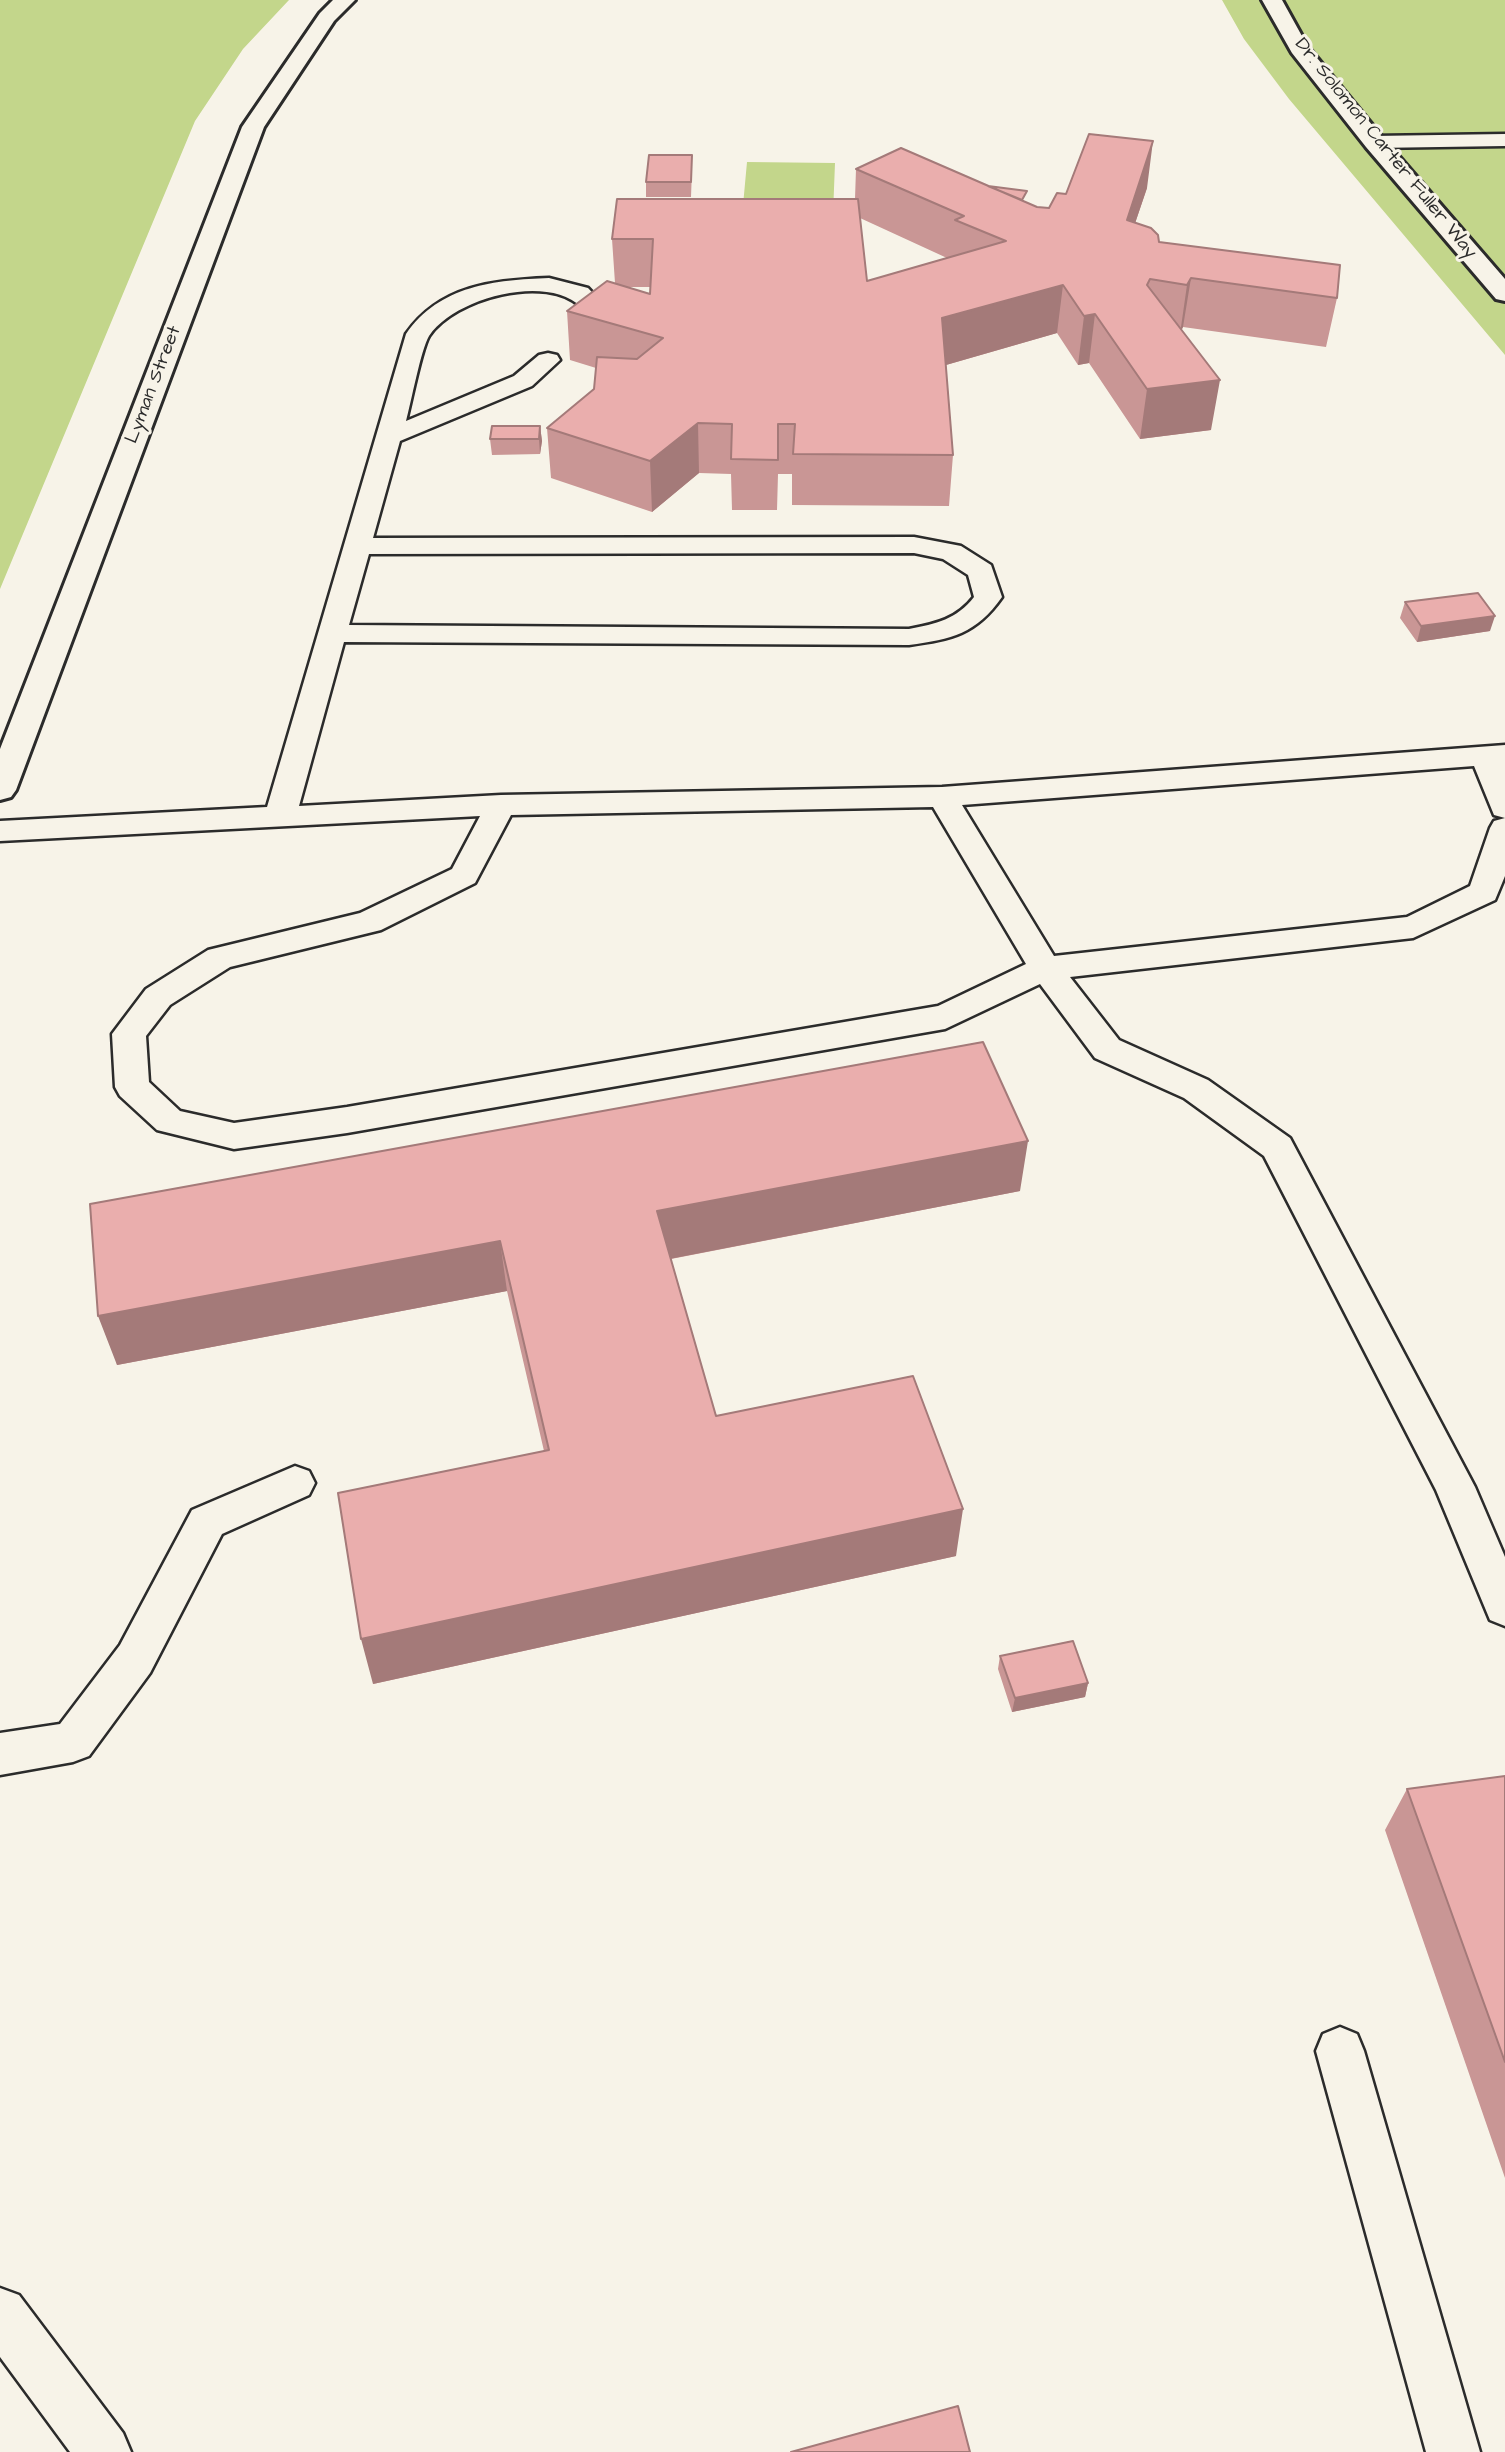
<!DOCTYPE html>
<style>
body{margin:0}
canvas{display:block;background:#f7f3e8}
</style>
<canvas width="1505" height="2452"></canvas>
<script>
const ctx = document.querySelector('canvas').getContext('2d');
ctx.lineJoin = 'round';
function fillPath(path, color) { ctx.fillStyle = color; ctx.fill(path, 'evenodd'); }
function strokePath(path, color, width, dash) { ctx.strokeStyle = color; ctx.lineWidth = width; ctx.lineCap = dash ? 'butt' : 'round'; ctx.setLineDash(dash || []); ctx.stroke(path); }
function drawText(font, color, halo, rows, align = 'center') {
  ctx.font = font + ' "Architects Daughter",sans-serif'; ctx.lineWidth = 6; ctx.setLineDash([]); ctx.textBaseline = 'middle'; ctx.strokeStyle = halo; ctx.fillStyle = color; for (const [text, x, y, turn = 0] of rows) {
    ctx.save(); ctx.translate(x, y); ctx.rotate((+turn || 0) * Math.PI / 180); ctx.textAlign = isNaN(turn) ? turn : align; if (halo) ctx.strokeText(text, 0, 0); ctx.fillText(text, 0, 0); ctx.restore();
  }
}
const green = new Path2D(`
 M0,0H289L243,49L195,121L0,589Z
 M1222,0H1505V355L1289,99L1244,39Z
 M747,162L835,163L832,240L740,238Z`);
const service = new Path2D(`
 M1505,134V146L1374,148L1367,146L1363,142L1367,138L1374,136Z
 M549,278L588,288L605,306L597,327H581L577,322L581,307C547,273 454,298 429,336C421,349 411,403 406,421L514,376L539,355L548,353L557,355L560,360L532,386L400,441L373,538L914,537L961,546L991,565L1002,597C976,634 952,639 909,645L344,642L299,806L501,795L942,787L1505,745V818L1494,815L1474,766L962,805L1054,956L1407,917L1470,886L1490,828L1494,821L1505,818V876L1495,900L1413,938L1070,977L1119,1040L1208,1080L1290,1138L1475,1487L1505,1557V1626L1490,1620L1436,1490L1264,1156L1184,1098L1095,1058L1040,984L945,1029L347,1133L234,1149L157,1130L120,1096L115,1087L112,1034L146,989L208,950L360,913L452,869L480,816L0,841V821L267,807L406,334C440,285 495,280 549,278ZM914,553L943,559L968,575L974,597C957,619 936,624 909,629L349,625L369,554ZM933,807L1026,964L938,1006L347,1107L234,1123L180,1111L149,1082L146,1036L170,1005L230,967L381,930L475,883L511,815Z
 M295,1466L309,1471L315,1483L309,1495L222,1534L150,1673L89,1756L73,1762L0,1775V1733L60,1724L120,1645L192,1510Z
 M1340,2027L1357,2034L1364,2051L1480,2452H1426L1316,2051L1323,2034Z
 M0,2288L19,2295L123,2433L131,2452H70L0,2357Z`);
const minor = new Path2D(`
 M1262,0H1282L1308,47L1382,137L1505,279V301L1496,299L1366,147L1292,53Z`);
const tertiary = new Path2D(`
 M333,0H355L334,21L264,127L16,790L11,797L0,800V749L242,127L320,13Z`);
const wall = new Path2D(`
 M856,169L1026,202L1037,207L1049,208L1066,194L1147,188L1135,223L1159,242L1337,298L1326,347L1183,327L1181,330L1211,430L1140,439L1089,363L1078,365L1057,333L946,365L953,455L949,506L792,505V474H778L777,510H732L731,474L699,473L652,512L551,478L547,428L594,389L596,368L570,360L567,311L615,283L612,239L855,199ZM860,218L947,258L867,281ZM627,287H651L650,294Z
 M692,170L691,197H646V182Z
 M540,426L542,441L540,454L492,455L490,439Z
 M1405,602L1490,631L1417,642L1400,618Z
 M1020,1191L671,1259L716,1416L956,1556L373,1684L544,1451L507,1291L117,1365L90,1204Z
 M1000,1656L1088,1683L1085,1697L1012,1712L998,1669Z
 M1505,1776V2178L1385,1830L1407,1789Z`);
const shadedWall = new Path2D(`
 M1153,141L1147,188L1120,268L1127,220Z
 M1191,278L1183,327L1180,334L1187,285Z
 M1063,285L1057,333L939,367L942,318Z
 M1095,314L1089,363L1078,365L1084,316Z
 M1220,380L1211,430L1140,439L1147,389Z
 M698,423L699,473L652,512L650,461Z
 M540,426L542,441L540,454L539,439Z
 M1495,616L1490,631L1417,642L1421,626Z
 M1028,1141L1020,1191L659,1261L657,1211Z
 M500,1241L507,1291L117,1365L98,1316Z
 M963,1509L956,1556L373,1684L361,1639Z
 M1088,1683L1085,1697L1012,1712L1015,1698Z`);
const building = new Path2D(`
 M1089,134L1153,141L1127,220L1151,228L1158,235L1159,242L1340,265L1337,298L1191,278L1187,285L1150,279L1147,285L1220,380L1147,389L1095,314L1084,316L1063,285L942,318L953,455L793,454L795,424H778V460L731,459L732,424L698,423L650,461L547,428L594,389L597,357L637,359L663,338L567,311L607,281L650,294L653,239H612L617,199H858L867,281L1006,241L955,220L964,216L856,169L901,148L1037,207L1049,208L1057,193L1066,194Z
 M649,155H692L691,182H646Z
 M988,186L1027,191L1022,200Z
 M492,426H540L539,439H490Z
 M1478,593L1495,616L1421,626L1405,602Z
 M983,1042L1028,1141L657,1211L716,1416L913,1376L963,1509L361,1639L338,1493L549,1450L500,1241L98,1316L90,1204Z
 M1073,1641L1088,1683L1015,1698L1000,1656Z
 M1505,1776V2062L1407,1789Z
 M958,2406L970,2452H791Z`);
const farStreetnames = [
 ["Dr. Solomon Carter Fuller Way",1385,149,51],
 ["Lyman Street",154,385,-69]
];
fillPath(green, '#c3d68b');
strokePath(service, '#2b2b2b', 5);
strokePath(minor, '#2b2b2b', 6);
strokePath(tertiary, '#2b2b2b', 6);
fillPath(service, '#f7f3e8');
fillPath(minor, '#f7f3e8');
fillPath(tertiary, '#f7f3e8');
fillPath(wall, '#c99695');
fillPath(shadedWall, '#a47a79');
fillPath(building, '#eaaead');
strokePath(building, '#a47a79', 2);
drawText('19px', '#2b2b2b', '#f7f3e8', farStreetnames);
</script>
